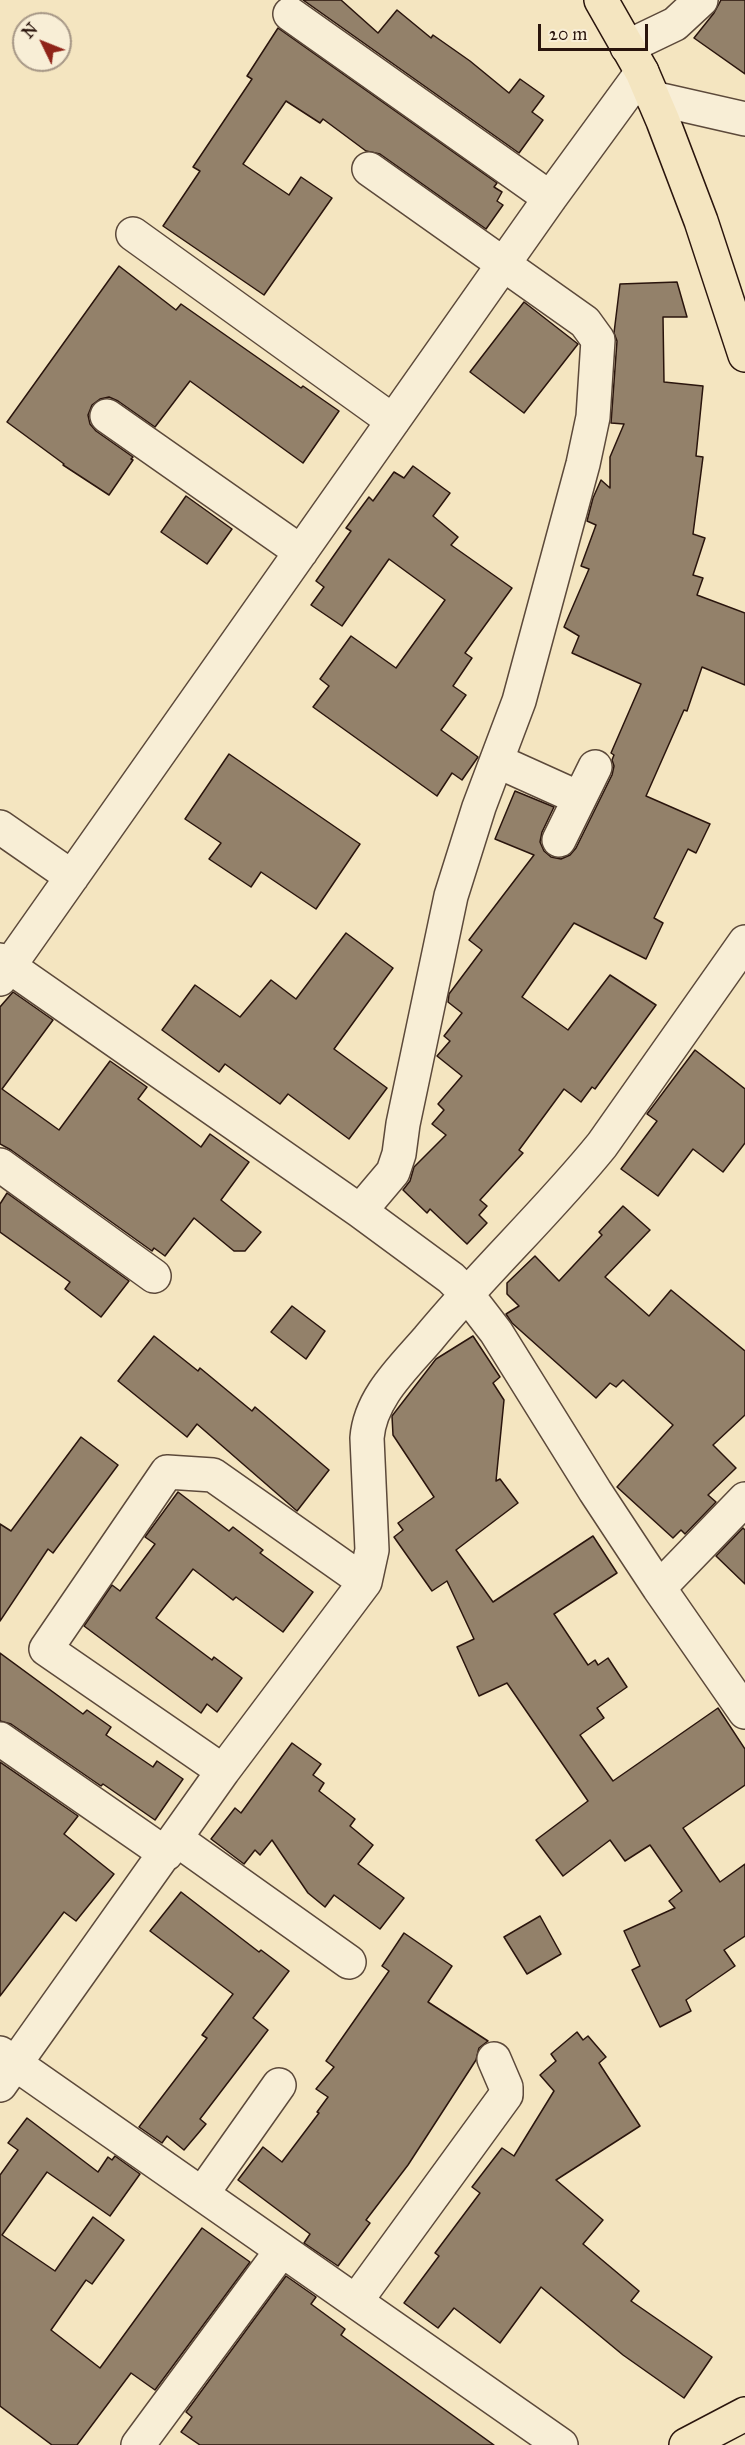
<!DOCTYPE html>
<style>
body{margin:0}
#map{position:relative;width:745px;height:2445px;overflow:hidden;background:#f4e5c0;font-family:"IM FELL Great Primer",serif}
canvas{display:block}
.north{position:absolute;left:12px;top:12px;width:60px;height:60px;box-sizing:border-box;background:#f8eed6;border:2px solid #a69786;border-radius:50%;rotate:313deg;font-size:16px;font-weight:700;line-height:24px;text-align:center;color:#2a150d}
.north::after{content:'';display:block;margin:auto;width:21px;height:27px;background:#8f2418;clip-path:polygon(50% 0,100% 100%,50% 72%,0 100%)}
.scale{position:absolute;left:538px;top:24px;width:110px;height:27px;box-sizing:border-box;border:3px solid #2a150d;border-top:0;padding-left:8px;font-size:18px;line-height:21px;white-space:nowrap;color:#2a150d;-webkit-text-stroke:4px #f8eed6;paint-order:stroke}
</style>
<div id="map">
<canvas width="745" height="2445"></canvas>
<div class="north">N</div>
<div class="scale">20 m</div>
</div>
<script>
const ctx = document.querySelector('canvas').getContext('2d');
ctx.lineJoin = 'round';
function fillPath(path, color) { ctx.fillStyle = color; ctx.fill(path, 'evenodd'); }
function strokePath(path, color, width, dash) { ctx.strokeStyle = color; ctx.lineWidth = width; ctx.lineCap = dash ? 'butt' : 'round'; ctx.setLineDash(dash || []); ctx.stroke(path); }
const building = new Path2D(`
 M303,0H341L378,33L397,10L431,38L433,35L470,61L509,93L520,79L544,96L532,112L543,120L519,153Z
 M721,0H745V74L694,38L714,13Z
 M278,28L497,183L494,187L502,192L497,201L503,205L486,229L380,154L366,151L323,119L320,123L286,101L243,164L289,195L301,177L332,198L264,295L163,226L200,171L193,167L252,79L247,76Z
 M119,266L176,310L181,304L301,388L303,386L339,411L303,463L190,381L155,427L118,401L109,397L100,399L92,405L88,415L90,424L96,431L133,457L131,459L133,460L109,495L63,465L64,464L7,422Z
 M677,282L687,317H663L664,382L703,386L696,456L703,457L693,534L705,538L693,575L703,578L697,595L745,613V685L702,667L687,711L684,710L646,796L710,824L696,853L688,849L654,918L663,923L646,959L574,923L522,997L568,1030L610,975L656,1005L595,1089L592,1087L581,1102L564,1089L519,1150L523,1153L480,1200L487,1206L479,1215L487,1223L467,1244L430,1209L427,1213L403,1190L410,1181L414,1167L446,1135L432,1124L444,1110L438,1104L462,1076L437,1056L450,1041L444,1036L462,1013L448,1002L449,994L482,950L469,940L534,855L495,839L515,791L554,807L542,832L540,842L544,851L551,857L561,859L570,855L576,848L612,775L614,766L612,760L614,755L611,753L641,684L572,653L579,636L564,627L589,569L581,566L596,525L587,521L593,498L601,480L610,488V457L624,424L611,423L617,341L614,333L620,284Z
 M524,302L578,344L524,413L470,372Z
 M413,466L450,493L433,516L458,537L451,545L512,588L465,653L472,658L453,686L466,695L441,730L478,757L462,780L452,773L437,796L313,707L329,686L320,679L351,636L396,668L445,600L389,559L342,626L311,605L324,587L316,581L351,531L346,528L369,497L373,501L394,472L404,478Z
 M186,496L232,529L207,564L161,532Z
 M229,754L360,844L316,909L261,872L251,887L209,859L221,843L185,819Z
 M346,933L393,968L334,1049L387,1088L349,1139L288,1094L280,1104L225,1064L219,1072L162,1030L195,985L240,1017L271,980L296,999Z
 M13,992L53,1020L2,1089L59,1130L110,1061L147,1087L138,1099L201,1147L210,1134L249,1162L221,1200L261,1232L245,1251H234L194,1218L165,1256L154,1248L152,1251L11,1150L0,1144V1007Z
 M695,1050L745,1089V1143L723,1172L693,1149L658,1196L621,1169L657,1121L647,1114Z
 M7,1193L129,1281L101,1317L65,1289L70,1282L0,1232V1204Z
 M623,1206L650,1230L605,1277L649,1316L671,1290L745,1351V1415L713,1445L736,1468L708,1495L716,1502L685,1534L681,1530L673,1538L617,1487L673,1425L623,1380L616,1387L610,1383L596,1398L512,1323L506,1314L519,1306L507,1294V1283L535,1256L559,1281L602,1235L599,1232Z
 M292,1306L325,1331L306,1359L271,1332Z
 M154,1336L198,1371L200,1368L252,1411L255,1407L329,1470L297,1511L197,1424L187,1437L118,1381Z
 M473,1336L500,1377L493,1383L504,1400L496,1481L500,1479L518,1503L456,1550L493,1602L593,1536L617,1573L554,1614L588,1665L595,1660L598,1665L608,1658L627,1687L597,1708L604,1718L580,1735L613,1781L718,1708L745,1749V1785L683,1828L720,1882L745,1864V1936L724,1950L735,1966L686,2000L691,2011L660,2027L632,1970L640,1966L624,1931L675,1908L669,1901L682,1891L650,1845L625,1861L610,1840L563,1876L536,1840L588,1801L507,1683L479,1696L457,1647L474,1639L447,1581L432,1591L394,1537L403,1530L398,1523L434,1497L393,1435L392,1416L436,1359Z
 M81,1437L118,1465L53,1553L48,1549L0,1621V1524L11,1531Z
 M178,1492L229,1531L233,1527L263,1550L260,1553L313,1592L283,1632L236,1597L233,1600L193,1569L156,1618L212,1660L214,1657L242,1678L217,1712L207,1704L201,1713L84,1626L112,1585L120,1591L155,1544L145,1537Z
 M743,1528L745,1530V1584L716,1556Z
 M0,1653L83,1714L87,1710L111,1727L106,1735L153,1767L157,1761L183,1779L155,1820L103,1784L101,1786L11,1724L0,1721Z
 M292,1743L321,1764L313,1775L324,1783L319,1791L355,1819L350,1826L373,1845L358,1864L404,1898L380,1929L334,1895L325,1907L308,1893L272,1840L260,1855L255,1850L244,1864L211,1839L235,1808L241,1813Z
 M0,1762L78,1816L64,1834L114,1874L76,1921L64,1912L0,1996Z
 M181,1892L259,1952L261,1950L289,1971L253,2018L268,2030L200,2119L206,2124L184,2150L167,2136L162,2143L139,2127L207,2038L202,2035L233,1994L150,1931Z
 M540,1916L561,1954L527,1974L504,1937Z
 M404,1933L452,1966L428,2002L488,2041L479,2048L476,2060L408,2165L366,2220L370,2223L338,2266L304,2243L310,2234L238,2180L263,2147L282,2162L319,2113L317,2112L328,2097L316,2089L334,2067L326,2061L389,1971L382,1966Z
 M577,2032L583,2040L588,2036L606,2057L599,2063L640,2126L556,2180L603,2220L583,2244L639,2291L631,2301L712,2357L684,2398L623,2355L541,2287L500,2343L454,2308L438,2328L404,2303L439,2256L435,2253L480,2193L472,2187L502,2148L514,2156L554,2091L540,2075L556,2061L551,2054Z
 M27,2118L98,2172L108,2157L112,2160L115,2156L140,2174L110,2216L47,2172L2,2235L55,2271L93,2217L124,2240L92,2284L86,2280L51,2330L100,2368L202,2228L250,2262L155,2390L131,2373L77,2445H52L0,2406V2175L18,2150L8,2143Z
 M286,2276L316,2297L311,2304L345,2329L341,2335L494,2445H200L181,2432L192,2417L186,2412Z`);
const minor = new Path2D(`
 M290,14L550,198
 M627,47L675,24L701,0
 M653,98L745,119
 M133,234L393,421
 M107,416L301,552
 M497,761L579,798
 M0,827L72,877
 M559,840L595,767
 M0,960L360,1211L451,1278L466,1293L496,1332L595,1491L659,1588L745,1712
 M0,979L550,198L642,72
 M0,1165L154,1276
 M360,1211L393,1172L399,1154L403,1124L451,896L479,807L519,701L583,464L593,417L598,340L585,322L369,169
 M659,1588L745,1499
 M0,1739L166,1854
 M223,1771L46,1649L167,1472L213,1475L365,1582
 M176,1839L349,1962
 M0,2053L561,2445
 M0,2085L223,1771L365,1582L372,1550L367,1438C370,1398 403,1368 428,1339C483,1272 547,1213 602,1145L745,942
 M202,2194L279,2085
 M356,2301L506,2095V2087L494,2059
 M138,2445L282,2250`);
const major = new Path2D(`
 M686,2445L745,2414`);
const highway = new Path2D(`
 M601,0L642,72L663,121L701,221L745,355`);
fillPath(building, '#93816a');
strokePath(building, '#2a150d', 1.5);
strokePath(minor, '#5c493a', 36);
strokePath(major, '#2a150d', 36);
strokePath(highway, '#2a150d', 36);
strokePath(minor, '#f8eed6', 33);
strokePath(major, '#f4e5c0', 33);
strokePath(highway, '#f4e5c0', 33);
</script>
